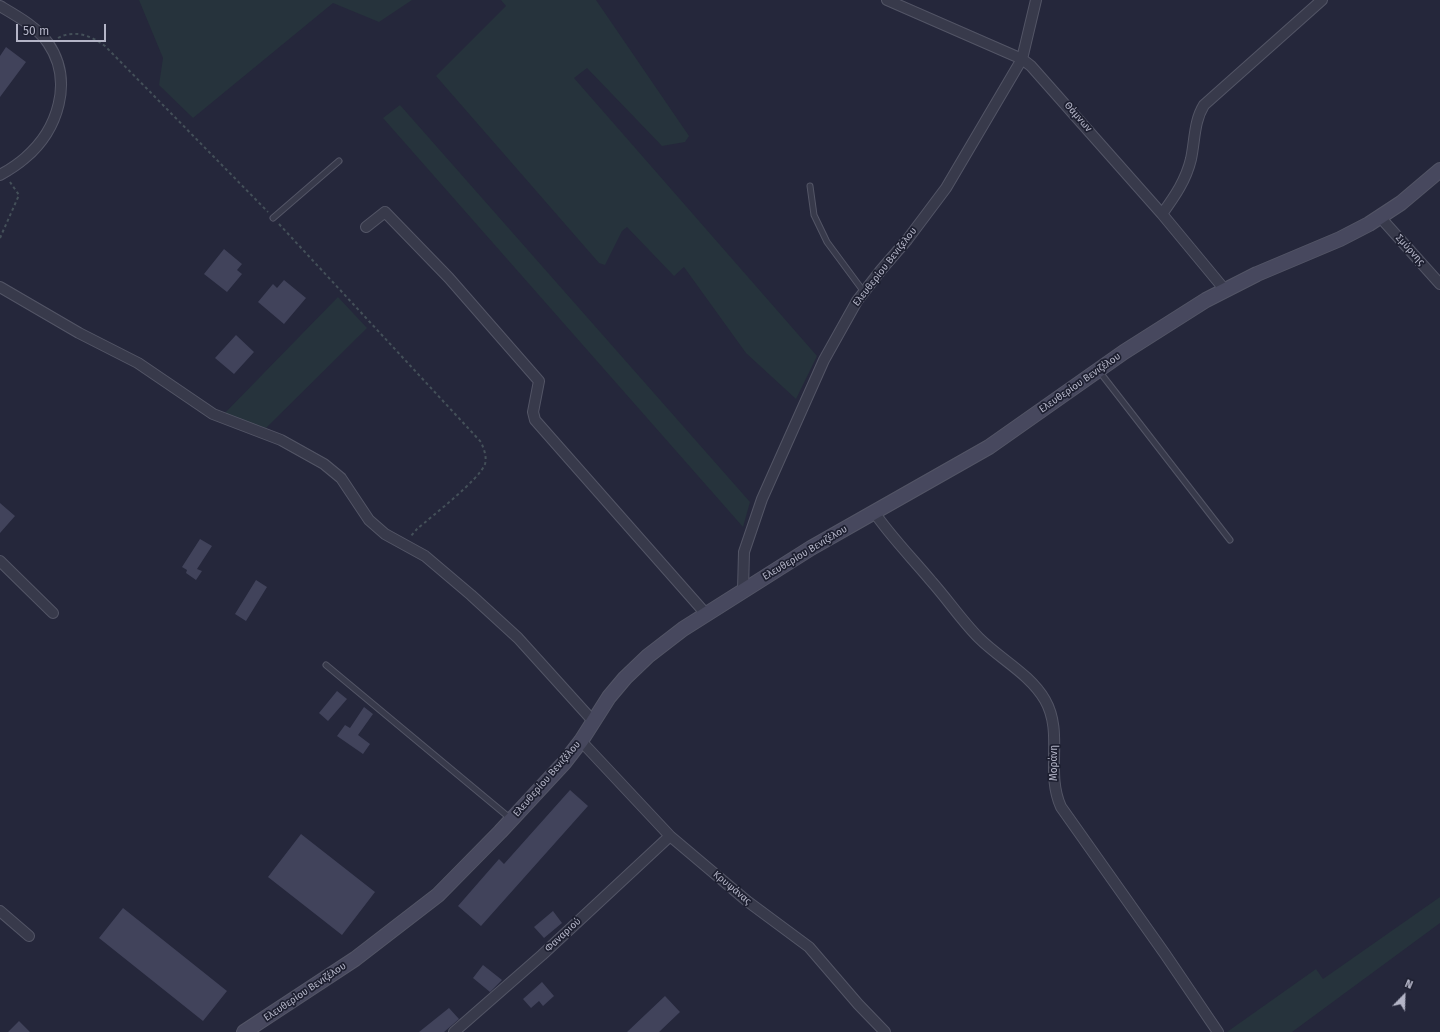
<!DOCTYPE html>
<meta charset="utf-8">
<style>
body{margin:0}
#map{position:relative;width:1440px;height:1032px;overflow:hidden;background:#25273b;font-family:"Fira Sans",sans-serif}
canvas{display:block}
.north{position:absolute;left:1384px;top:976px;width:40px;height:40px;-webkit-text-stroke:3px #1d1f30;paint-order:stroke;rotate:23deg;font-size:11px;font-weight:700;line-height:16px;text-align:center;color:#b4b5c7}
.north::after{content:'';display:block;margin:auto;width:14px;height:18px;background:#b4b5c7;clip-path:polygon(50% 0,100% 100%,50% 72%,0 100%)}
.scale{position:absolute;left:16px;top:24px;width:90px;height:18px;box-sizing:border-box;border:2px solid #b4b5c7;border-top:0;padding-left:5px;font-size:12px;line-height:14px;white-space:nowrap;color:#b4b5c7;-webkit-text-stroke:3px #1d1f30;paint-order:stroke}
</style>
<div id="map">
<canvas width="1440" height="1032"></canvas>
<div class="north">N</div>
<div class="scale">50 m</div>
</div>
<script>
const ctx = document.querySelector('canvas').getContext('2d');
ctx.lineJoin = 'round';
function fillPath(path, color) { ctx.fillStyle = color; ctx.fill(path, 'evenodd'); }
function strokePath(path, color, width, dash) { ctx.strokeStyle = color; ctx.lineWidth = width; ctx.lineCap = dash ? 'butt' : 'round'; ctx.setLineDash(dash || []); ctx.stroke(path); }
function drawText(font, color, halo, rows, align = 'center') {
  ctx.font = font + ' "Fira Sans",sans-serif'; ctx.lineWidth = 3.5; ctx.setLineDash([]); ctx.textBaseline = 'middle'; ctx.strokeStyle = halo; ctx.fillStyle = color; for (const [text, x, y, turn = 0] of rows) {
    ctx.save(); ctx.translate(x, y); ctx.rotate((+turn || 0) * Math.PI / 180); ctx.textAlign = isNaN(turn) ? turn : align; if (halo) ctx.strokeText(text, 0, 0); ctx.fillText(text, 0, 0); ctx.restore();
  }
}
const green = new Path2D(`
 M139,0H412L379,22L333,3L193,118L159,85L163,58Z
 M501,0H596L689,136L685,142L662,146L587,68L574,78L817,356L796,399L746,353L684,267L674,276L627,227L622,231L605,265L599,263L436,76L506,6Z
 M400,105L750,502L743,527L383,118Z
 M338,297L367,328L266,428L224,414Z
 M1440,897V923L1292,1032H1227L1316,969L1323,979Z`);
const building = new Path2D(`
 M6,47L26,62L0,97V56Z
 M224,249L242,264L237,270L242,274L227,292L204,274Z
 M284,280L306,298L284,324L258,302L273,284L277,288Z
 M236,335L254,352L234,374L215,358Z
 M0,503L15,516L0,533Z
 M200,539L212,546L197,569L202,571L196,580L186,573L187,570L182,567Z
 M256,580L267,587L246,621L235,614Z
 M337,691L347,699L328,721L319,713Z
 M364,707L373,714L358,735L370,744L363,754L337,736L345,725L350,728Z
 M570,790L588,806L481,926L458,906L499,859L504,864Z
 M301,834L375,892L342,935L268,877Z
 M123,908L227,991L203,1021L99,938Z
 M553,911L562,923L544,938L534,927Z
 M483,965L502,980L490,992L473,978Z
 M542,982L554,996L543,1006L539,1001L531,1008L523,999Z
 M665,996L680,1012L659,1032H627Z
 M449,1008L459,1019L444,1032H419Z
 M19,1021L30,1032H8Z`);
const path = new Path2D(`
 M58,38C74,29 92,36 105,46L268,212
 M279,224L481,442C484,449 487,457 485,464C480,479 431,517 417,529L411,536
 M0,238L19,195L10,182`);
const lane = new Path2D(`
 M810,186L814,215L827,242L864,292
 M273,218L339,161
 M1099,371L1230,540
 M326,665L511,819`);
const street = new Path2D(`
 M887,0L1022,59L1031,66L1162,214L1225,290
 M0,6C17,16 37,27 48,43C74,81 58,130 25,158C17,165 9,170 0,175
 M1162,214C1175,196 1186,180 1191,159C1195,140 1194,121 1204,105L1322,0
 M1380,217L1440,284
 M366,227L385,212L449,278L539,381L533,412L535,420L706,614
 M0,287L79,333L138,363L213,414L281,440L324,464L341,478L369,520L385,534L425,556L471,595L518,638L593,721
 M874,512C891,537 913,559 932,582C948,600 962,621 979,638C1000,659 1030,674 1045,700C1064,733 1045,772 1061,807L1165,954L1218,1032
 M0,561L53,613
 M743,590L744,552L762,499L824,360L857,301L881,270L907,240L946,188L1022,59L1036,0
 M581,741L670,836L747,901L809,947L858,1004L885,1032
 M0,911L29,936
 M454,1032L542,955L670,836`);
const secondary = new Path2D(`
 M244,1032L355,959L438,895L500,832L564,763L581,741L609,697L625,678L648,656L683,629L811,548L989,447L1124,352L1206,300L1257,274L1340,239L1369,224L1401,203L1440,170`);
const streetNames = [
 ["Θάμνων",1078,117,49],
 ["Σμύρνης",1410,250,48],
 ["Ελευθερίου Βενιζελου",885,267,-52],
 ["Ελευθερίου Βενιζέλου",1080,383,-35],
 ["Ελευθερίου Βενιζέλου",805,553,-31],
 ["Μοράνη",1054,763,-90],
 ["Ελευθερίου Βενιζέλου",547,779,-49],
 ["Κρυψάνας",732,888,40],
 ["Φαναριού",563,935,-43],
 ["Ελευθερίου Βενιζέλου",305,992,-34]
];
fillPath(green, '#26333c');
fillPath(building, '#41435b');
strokePath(lane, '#535566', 7);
strokePath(street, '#535566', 12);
strokePath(secondary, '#535566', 16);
strokePath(path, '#445059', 2, [3, 3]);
strokePath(lane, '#383a4b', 5);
strokePath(street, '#383a4b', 10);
strokePath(secondary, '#47485e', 14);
drawText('10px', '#b4b5c7', '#1d1f30', streetNames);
</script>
